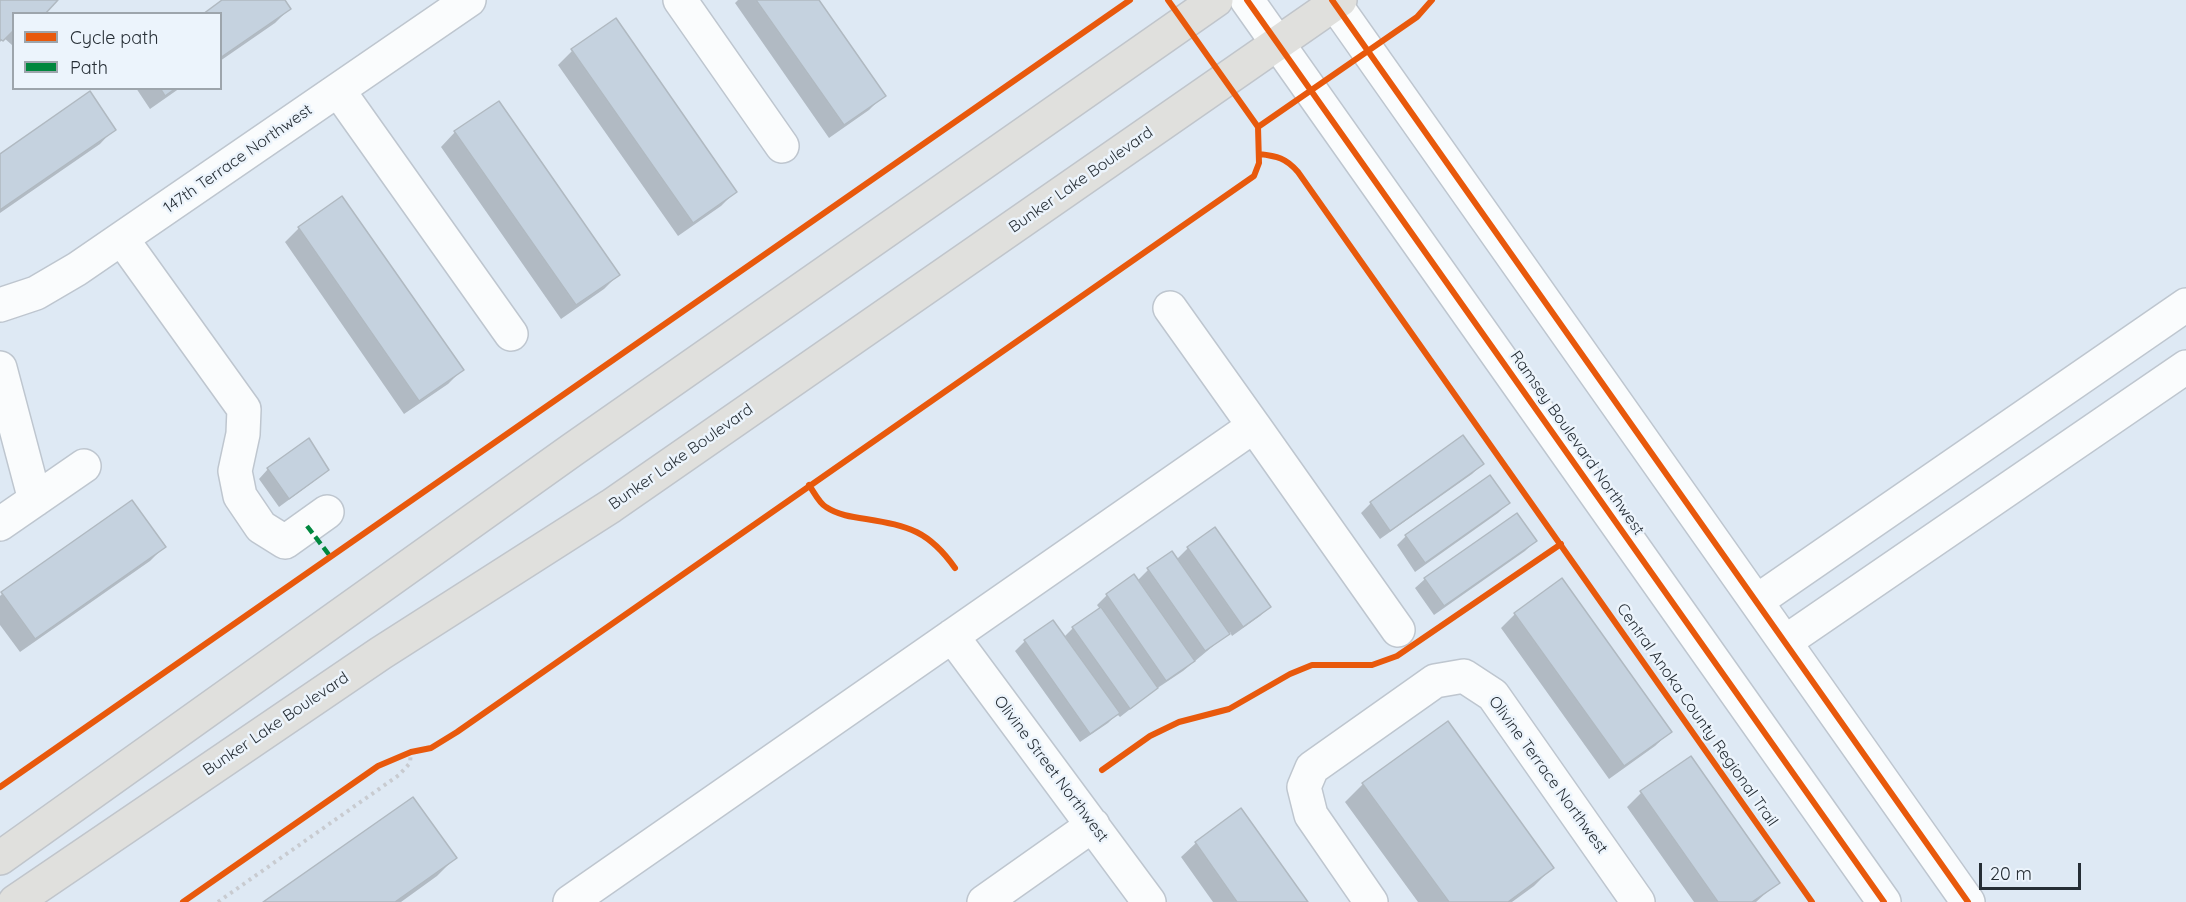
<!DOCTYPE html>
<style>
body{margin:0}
#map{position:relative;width:2186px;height:902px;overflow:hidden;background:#dee9f4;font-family:Quicksand,sans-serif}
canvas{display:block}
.legend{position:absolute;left:12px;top:12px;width:210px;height:78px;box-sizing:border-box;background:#ecf4fc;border:2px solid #9da5ac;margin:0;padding:8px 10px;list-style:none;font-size:18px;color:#262e35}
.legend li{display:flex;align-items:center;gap:12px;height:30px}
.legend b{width:30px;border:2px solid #9da5ac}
.scale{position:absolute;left:1979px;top:863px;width:102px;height:27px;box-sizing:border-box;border:3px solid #262e35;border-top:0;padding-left:8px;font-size:18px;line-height:21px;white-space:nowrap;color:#262e35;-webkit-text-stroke:4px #ecf4fc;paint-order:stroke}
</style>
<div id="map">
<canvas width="2186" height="902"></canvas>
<ul class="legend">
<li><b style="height:8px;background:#e8590c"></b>Cycle path</li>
<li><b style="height:8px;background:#00873e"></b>Path</li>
</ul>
<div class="scale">20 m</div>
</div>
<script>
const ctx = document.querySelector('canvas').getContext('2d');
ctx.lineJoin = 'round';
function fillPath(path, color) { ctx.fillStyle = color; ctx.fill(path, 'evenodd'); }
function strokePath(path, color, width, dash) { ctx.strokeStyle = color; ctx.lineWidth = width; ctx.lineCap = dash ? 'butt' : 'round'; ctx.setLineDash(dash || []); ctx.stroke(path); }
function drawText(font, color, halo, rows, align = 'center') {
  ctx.font = font + ' Quicksand,sans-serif'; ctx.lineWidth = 5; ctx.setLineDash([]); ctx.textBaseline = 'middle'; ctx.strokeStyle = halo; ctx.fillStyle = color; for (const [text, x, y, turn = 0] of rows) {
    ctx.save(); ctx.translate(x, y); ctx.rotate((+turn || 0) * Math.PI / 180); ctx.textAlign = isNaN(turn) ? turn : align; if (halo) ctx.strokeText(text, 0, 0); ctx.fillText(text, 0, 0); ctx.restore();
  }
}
const shadow = new Path2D(`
 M0,0H56L14,14V44L12,45L4,38L0,42Z
 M225,0H283L289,9L275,23L220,61V14Z
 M738,0H817L884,95L869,110L829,138L735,3Z
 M572,51L735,192L721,206L678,236L558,65Z
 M136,88H180L150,109Z
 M114,129L100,144L0,213V155Z
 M455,132L618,275L604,289L561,319L441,147Z
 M299,228L462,370L448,384L404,414L285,242Z
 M1462,437L1482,464L1472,474L1380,539L1361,513L1371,503Z
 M268,469L327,470L317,479L279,507L259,479Z
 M1508,503L1498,513L1415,572L1397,545L1406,536Z
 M1215,529L1269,607L1260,616L1232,636L1230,632L1183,671L1156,689L1120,717L1117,714L1108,723L1080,742L1015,651L1025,641L1053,622L1064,637L1073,628L1100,609L1097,605L1107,595L1134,576L1137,581L1148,570L1176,560L1188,548Z
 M1535,541L1525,551L1434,615L1415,588L1425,579Z
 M164,547L150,561L20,652L0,625V596L2,594Z
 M1515,614L1670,732L1655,746L1609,779L1501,628Z
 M1690,758L1778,882L1756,902H1694L1627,807L1641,793Z
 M1363,784L1552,868L1534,886L1512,902H1418L1345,802Z
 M1241,811L1306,902H1213L1181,857L1196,843Z
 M455,858L437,876L401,902H266Z`);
const building = new Path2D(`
 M0,0H58L45,14H14V30L3,41L0,39Z
 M222,0H285L291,9L220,58V14H203Z
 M756,0H819L886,96L844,125Z
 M616,18L737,192L693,223L571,49Z
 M160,88H176L165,96Z
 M90,91L116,130L0,210V154Z
 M499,101L620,275L576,305L454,131Z
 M342,196L464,370L419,401L298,227Z
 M1463,435L1484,464L1390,531L1370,502Z
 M309,438L329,470L289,499L267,468Z
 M1490,475L1510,503L1425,563L1405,535Z
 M132,500L166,547L35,639L1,592Z
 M1517,513L1537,541L1444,606L1424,578Z
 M1215,527L1271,607L1243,627L1187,547Z
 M1172,551L1230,634L1205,651L1147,568Z
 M1134,574L1195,661L1166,681L1106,594Z
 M1562,578L1672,732L1624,766L1514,613Z
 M1101,607L1158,688L1130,709L1072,627Z
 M1053,620L1120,713L1090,734L1024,640Z
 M1448,721L1554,868L1508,902H1449L1362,783Z
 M1691,756L1780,883L1752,902H1718L1640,791Z
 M413,797L457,858L395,902H263Z
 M1241,808L1308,902H1237L1195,842Z`);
const path = new Path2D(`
 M218,902L399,775L410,763L411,752`);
const minor = new Path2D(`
 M680,0L782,146
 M1247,0L1884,902
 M1332,0L1968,902
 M338,90L511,334
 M122,239L244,409L243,434L235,471L240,496L261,527L285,542L327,512
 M0,305L36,293L77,269L469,0
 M1170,308L1254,426
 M0,368L35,500
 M0,524L84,466
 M1757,601L2186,305
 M952,636L1149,902
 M1785,642L2186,367
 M570,902L1254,426L1398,630
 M984,902L1093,825
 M1371,902L1311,815L1304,787L1312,768L1435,681L1464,676L1493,695L1638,902`);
const major = new Path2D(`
 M0,858L572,450L1216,0
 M15,902L381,653L611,506L1340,0`);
const quiet = new Path2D(`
 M307,526L330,556`);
const cycleway = new Path2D(`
 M1247,0L1884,902
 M1332,0L1968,902
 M1258,127L1417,17L1432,0
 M1259,154C1277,156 1286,158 1298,172L1812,902
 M809,485C814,492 819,503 826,507C838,515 852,517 866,519C909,526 929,531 955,568
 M1102,770L1150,736L1179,722L1229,709L1290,674L1312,665H1372L1397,656L1561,544
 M0,787L1130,0
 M183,902L378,766L411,752L431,748L457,732L1254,176L1259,163L1258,127L1168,0`);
const streetNames = [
 ["147th Terrace Northwest",238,159,-35],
 ["Bunker Lake Boulevard",1081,180,-35],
 ["Ramsey Boulevard Northwest",1577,443,55],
 ["Bunker Lake Boulevard",681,457,-35],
 ["Central Anoka County Regional Trail",1697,715,55],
 ["Bunker Lake Boulevard",276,724,-34],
 ["Olivine Street Northwest",1051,769,53],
 ["Olivine Terrace Northwest",1548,775,54]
];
fillPath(shadow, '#0003');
fillPath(building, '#c5d2df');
strokePath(building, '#b0b9c1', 1.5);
strokePath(minor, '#bec6cf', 36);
strokePath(major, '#c0c5cb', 36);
strokePath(path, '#c8cbd0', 4, [3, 4.5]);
strokePath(minor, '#fafcfd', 33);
strokePath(major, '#e0e0dd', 33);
strokePath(quiet, '#00873e', 4.5, [9, 4.5]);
strokePath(cycleway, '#e8590c', 6);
drawText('16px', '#262e35', '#ecf4fc', streetNames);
</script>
